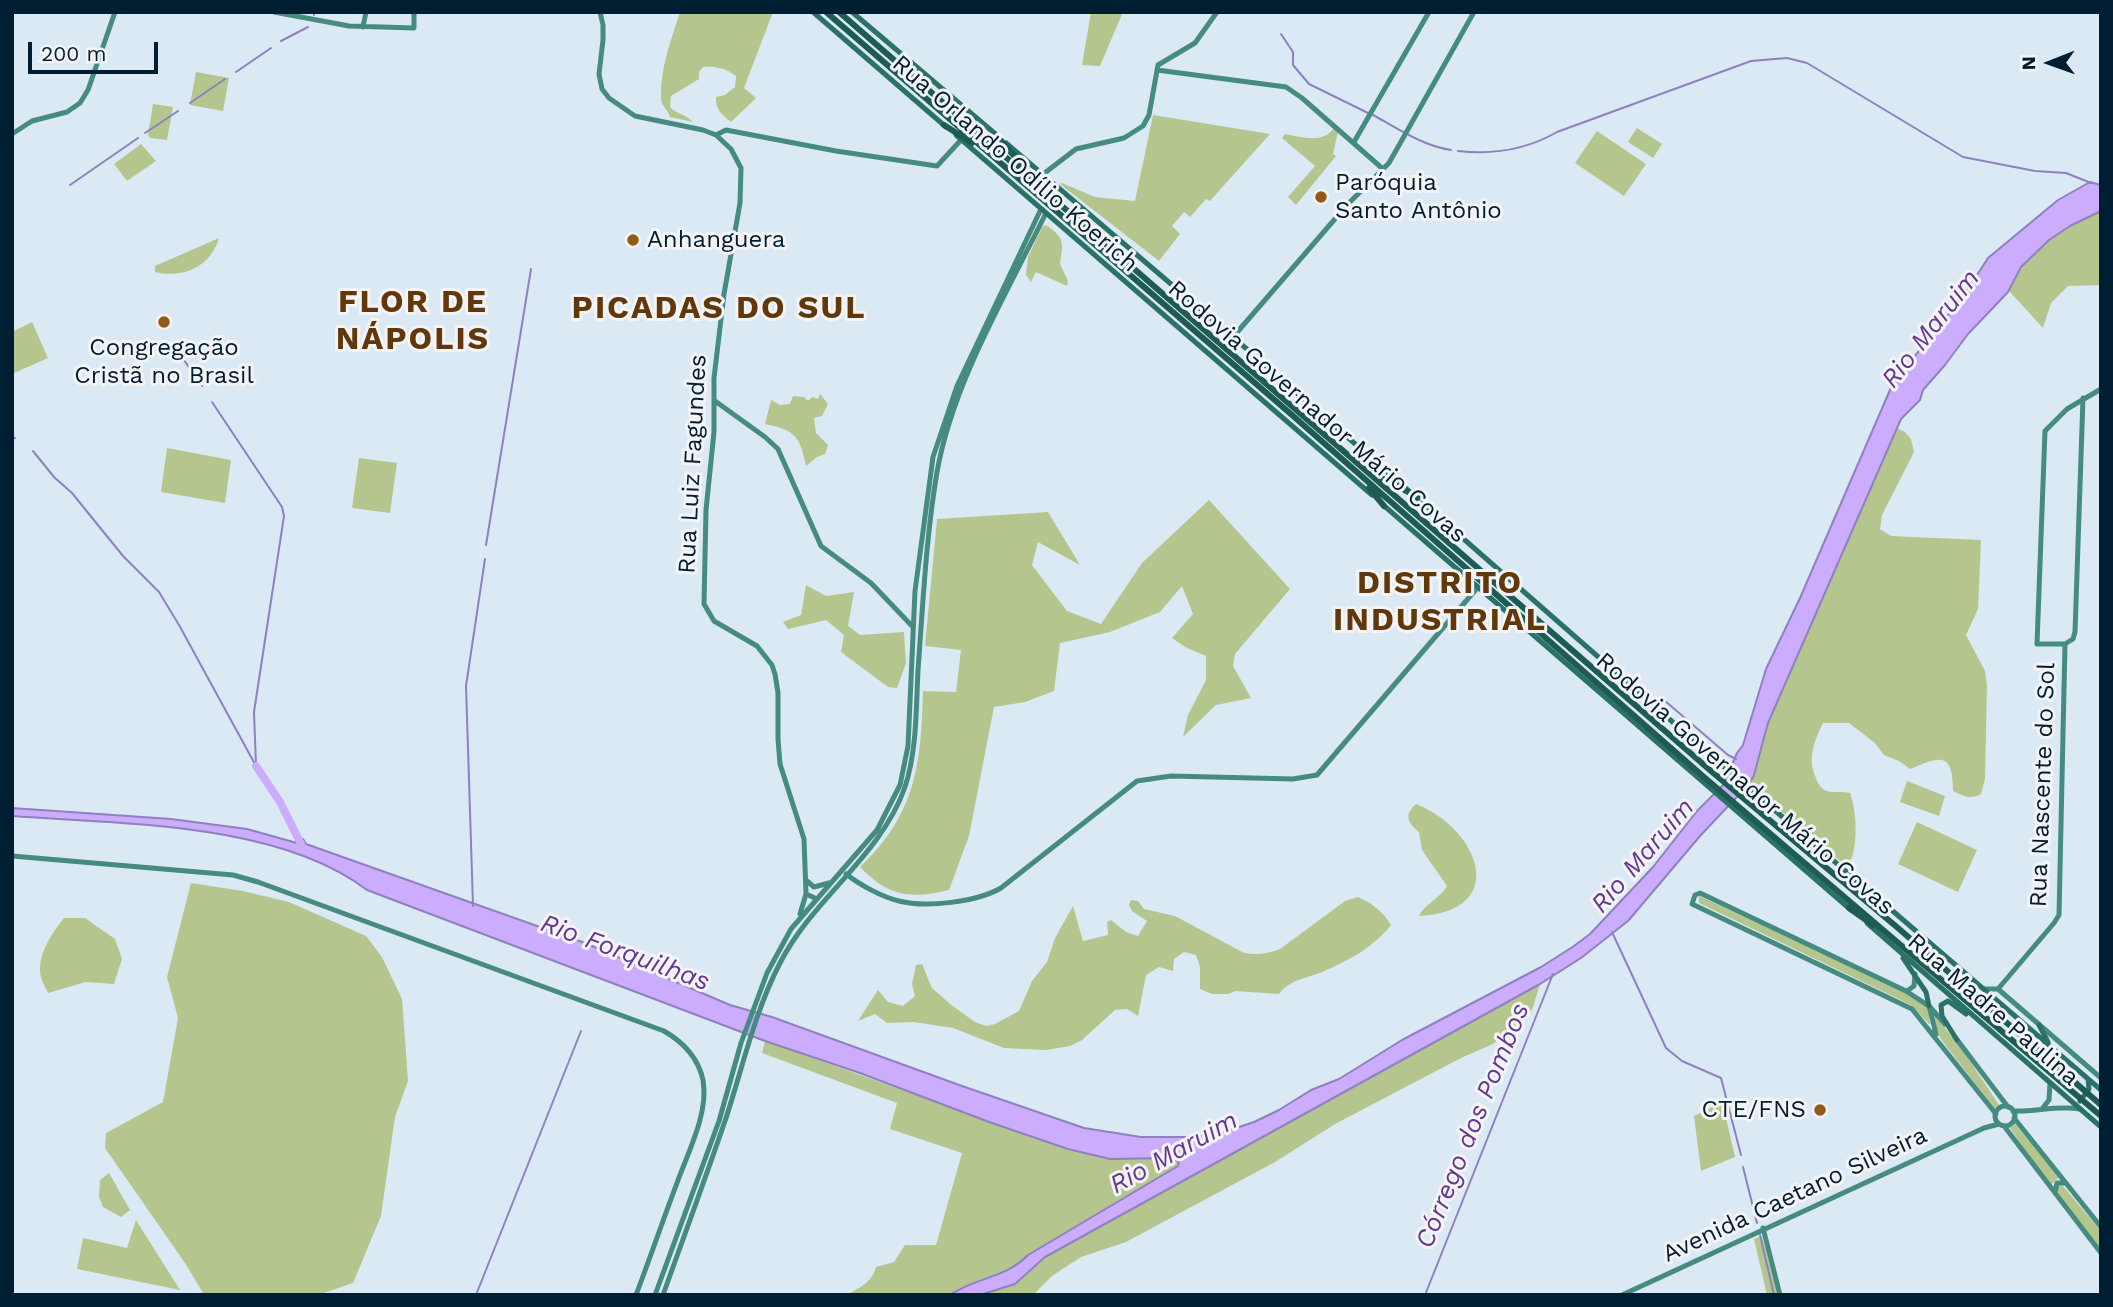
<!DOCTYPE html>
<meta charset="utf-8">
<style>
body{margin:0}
#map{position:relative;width:2113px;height:1307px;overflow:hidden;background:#dbe9f4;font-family:"Work Sans",sans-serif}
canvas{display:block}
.frame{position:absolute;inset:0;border:14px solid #001e32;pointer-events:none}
.north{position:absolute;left:2015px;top:28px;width:70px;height:70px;-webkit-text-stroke:5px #f4f4f4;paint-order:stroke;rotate:269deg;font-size:19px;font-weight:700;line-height:28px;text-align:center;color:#001e32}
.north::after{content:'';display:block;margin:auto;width:24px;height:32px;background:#001e32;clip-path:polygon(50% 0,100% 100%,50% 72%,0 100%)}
.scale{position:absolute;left:28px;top:42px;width:130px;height:32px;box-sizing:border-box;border:4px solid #001e32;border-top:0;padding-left:9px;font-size:21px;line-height:24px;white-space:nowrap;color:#001e32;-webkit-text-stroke:5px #f4f4f4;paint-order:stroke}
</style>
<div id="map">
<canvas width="2113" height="1307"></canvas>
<div class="frame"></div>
<div class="north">N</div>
<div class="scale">200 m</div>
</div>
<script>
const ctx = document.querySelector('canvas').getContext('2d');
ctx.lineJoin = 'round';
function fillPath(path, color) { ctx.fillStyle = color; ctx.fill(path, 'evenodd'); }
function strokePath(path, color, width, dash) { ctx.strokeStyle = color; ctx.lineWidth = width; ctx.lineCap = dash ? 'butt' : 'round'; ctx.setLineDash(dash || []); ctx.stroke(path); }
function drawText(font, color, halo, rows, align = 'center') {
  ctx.font = font + ' "Work Sans",sans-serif'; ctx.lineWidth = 6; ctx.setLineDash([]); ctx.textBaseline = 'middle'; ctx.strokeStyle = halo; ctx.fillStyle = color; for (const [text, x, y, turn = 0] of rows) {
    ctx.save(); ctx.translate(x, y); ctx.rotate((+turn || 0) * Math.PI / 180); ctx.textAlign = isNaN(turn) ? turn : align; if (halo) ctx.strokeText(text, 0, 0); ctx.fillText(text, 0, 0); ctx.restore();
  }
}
const green = new Path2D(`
 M680,12H773L744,88L756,98L731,122C722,115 715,109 716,97L725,95L735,87L736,76C726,68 715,66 703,67L699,72V79L671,96L670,107C676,114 684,113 693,122L670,117C668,109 661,106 661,98C660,68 671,41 680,12Z
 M1091,12H1123L1100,66L1082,65Z
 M196,72L229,78L223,111L190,105Z
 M153,104L173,107L167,140L150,138L148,135Z
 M1153,115L1270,134L1210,201L1206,199L1190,217L1184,212L1172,226L1180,234L1159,261L1060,184L1062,183L1095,197L1135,201Z
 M1334,128L1338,132L1333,154L1336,156L1296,205L1288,197L1315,166L1282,138L1285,134C1302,137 1323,144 1334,128Z
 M1637,128L1662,144L1653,158L1628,142Z
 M1597,131L1646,164L1624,196L1575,163Z
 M141,144L156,161L127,181L114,164Z
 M2101,211V285L2068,286L2051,303L2043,328L2010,292C2008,263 2075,218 2101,211Z
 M1046,225C1066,239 1063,243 1060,264L1068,281L1067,286L1036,272L1031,282L1026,275L1028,257L1042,227Z
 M219,238C211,266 184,279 155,272V266Z
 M32,322L48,358L12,374V332Z
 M820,394L828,404L822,416L814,418L816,433L828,445L825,454L817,457L806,466C800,436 795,430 765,424L771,400L780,405L790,404L793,396L804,397L808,401L812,397L818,399Z
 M1897,428L1905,432L1911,439L1914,452L1882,515L1880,529L1891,536L1981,540L1978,609L1966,635L1985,671L1987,685L1985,779L1981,794C1971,800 1963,796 1953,791C1953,750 1939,757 1910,769L1899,761L1884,755L1875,743L1849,723H1823C1814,742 1807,758 1816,778C1818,784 1821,789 1827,791C1834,793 1843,791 1850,793C1857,811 1859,852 1847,867L1750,785L1768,723Z
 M167,448L231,460L225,503L161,492Z
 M359,458L397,463L390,513L352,508Z
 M1209,500L1290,589L1235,654L1233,666L1251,698L1216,705L1183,737L1188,715L1206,680V656L1187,648L1172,638L1193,614L1182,586L1160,612L1110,632L1060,643L1054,691L1025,702L994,707L969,836L949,890C910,899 889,897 860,867C916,814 921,764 923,691L956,692L961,650L925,646L937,519L1048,512L1080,565L1038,542L1032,565L1067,611L1101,624L1142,563Z
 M806,585L826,596L854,592L848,626L860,635L904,632L906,663L897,688L888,687L841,652L844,635L826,620L788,629L783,622L801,615Z
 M1907,781L1945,796L1939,816L1900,802Z
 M1416,804C1478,828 1512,911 1419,916C1425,903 1440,899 1447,886L1422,850L1419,832C1407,822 1404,815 1416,804Z
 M1917,822L1977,850L1958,892L1898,864Z
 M191,883L243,891L289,902L366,936L382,957L402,999L408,1081L395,1117L381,1216L353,1283L318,1295L203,1293L185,1263L105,1148L106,1133L163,1102L178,1018L167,977Z
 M1699,896L1900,989L1928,1006L1930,1025L1911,1005L1699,903Z
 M1358,897C1372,903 1383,912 1391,925C1374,947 1348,961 1322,972C1305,979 1291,979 1279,994L1235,991L1229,994H1212L1200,989V967L1196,955L1184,952L1174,959L1173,971L1159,967L1146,975L1138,1016L1127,1009L1115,1010L1082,1040L1070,1046L1046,1050L1004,1048L953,1028L914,1022L887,1023L875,1014L858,1021L878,990L888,1002L903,1006L915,996L912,984L916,965L922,964L932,988L950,1004L975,1022L986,1026L995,1024L1019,1011L1032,981L1047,962L1055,938L1073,906L1083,941L1108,935L1107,922L1111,920L1126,932L1138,936L1147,921L1132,911L1129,905L1131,900L1138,901L1144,909L1175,916L1244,953C1257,955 1267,954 1280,949L1345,901Z
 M64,918H85L115,939L122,959L114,984L86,982L48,993C46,988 42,982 41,977C36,956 52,933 64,918Z
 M1540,984L1532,1010L1493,1044L1461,1058L1335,1124L1275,1162L1126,1242L1081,1257L1052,1276L1033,1295H980L1015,1284L1045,1257Z
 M1931,1010L1964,1052L1999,1105L1994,1108L1943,1042L1937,1033Z
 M765,1041L1068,1149L1110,1159L1169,1158L1179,1160L1178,1166L1028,1255L1010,1270L972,1283L950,1295H847C861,1287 872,1282 876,1267L894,1262L905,1245H936L962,1153L890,1129L897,1103L762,1053Z
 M1716,1105H1723L1735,1157L1701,1171L1694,1116Z
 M2015,1124L2059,1177L2050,1186L2010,1128Z
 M109,1173L130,1210L121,1217L103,1207L99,1197L100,1180Z
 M2062,1185L2101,1231V1251L2058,1192V1186Z
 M136,1220L180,1290L77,1269L83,1238L127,1248Z
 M1762,1236L1778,1295H1767L1754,1239Z`);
const water = new Path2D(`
 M2090,182L2101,185V211L2070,226L2049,240L2021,267L2008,292L1968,334L1945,365L1923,390L1920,400L1901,419L1768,723L1754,775L1750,783L1700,836L1628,921L1581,958L1540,984L1045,1257L1015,1284L980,1295H950C976,1277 1006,1278 1028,1255L1178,1166L1179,1161L1169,1158L1110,1159L1068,1149L989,1122L860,1073L765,1041L367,890C278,822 121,824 12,816V808L171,819L247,829L297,843L296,840L303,839L306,844L585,943L730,1005L772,1017L962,1086L1084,1128L1141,1137H1190L1218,1134L1254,1122L1279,1110L1311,1090L1339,1079L1402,1040L1541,967L1574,946L1590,934L1653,867L1697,811L1724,784L1737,753L1743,745L1766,669L1800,598L1893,383L1964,295L1988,258L2058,200Z`);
const stream = new Path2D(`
 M314,15V12
 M1281,34L1293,52V65L1309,84L1368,113
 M281,41L308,27
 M236,72L271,48
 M190,103L225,79
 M1373,115C1397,128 1423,146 1451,150
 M145,133L178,111
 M1458,151C1494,155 1526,150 1557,132L1751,61L1787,58L1807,63L1963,157L2035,171L2066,173L2091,183
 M70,185L138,138
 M181,356L202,386
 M212,402L282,507L284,516L254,712L256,765
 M12,437L15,438
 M33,451L54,477L72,493L123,556L159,592L179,625L256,766
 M486,545L531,269
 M1664,700L1728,755L1736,759
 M473,906L466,686L485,559
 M1612,932L1666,1048L1682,1061L1721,1078L1741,1155
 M1743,1167L1757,1223
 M1760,1235L1774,1295
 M476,1295L581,1031
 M1425,1295L1553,974`);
const river = new Path2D(`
 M256,766L280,802L303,848`);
const secondary = new Path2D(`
 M274,12L349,26L414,28V12
 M600,12L603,25V40L599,74L602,89L609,98L635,116L703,130L716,135L731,149L741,168L740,203L724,294L714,378V432L706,510L704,604L714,621L757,646L772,665L775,674L778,693V739L780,764L804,839L806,894L817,899
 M363,27L366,12
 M1157,70L1286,87L1302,98L1383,169
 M12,134L32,121L67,112L80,103L88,90L115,12
 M716,135L726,130L836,151L937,166L961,140
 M1354,142L1429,12
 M1042,175L1076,149L1124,138L1143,126L1149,115L1158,65L1195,43L1217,12
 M1233,337L1347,205L1389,163L1474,12
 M715,401L765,437L778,449L821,546L871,583L913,627
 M2065,644H2037L2045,431L2067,409L2101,389
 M2065,644L2073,639L2075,632L2083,398
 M12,856L233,875L258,882L664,1031C683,1042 698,1057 703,1080C709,1113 688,1152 677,1183C663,1220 650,1258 636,1295
 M846,874C860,885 882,897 899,901C926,908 977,902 1001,888L1137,781L1171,776L1293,779L1317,775L1478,587
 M807,881L814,887L829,883
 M800,914L806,894
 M1984,989H1998L2101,1078
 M1998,989L2054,923L2059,915L2065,644
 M1907,991L1914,986L1915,974
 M1929,1006L1936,1034
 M1945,1024L1929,1006L1906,991L1700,893L1695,895L1692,904L1912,1009L1996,1114
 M1955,1037L2008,1107
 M1995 1116a10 10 0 1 1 20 0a10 10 0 1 1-20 0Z
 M2042,1109L2049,1100L2050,1083
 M2013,1111C2036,1112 2057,1105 2080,1109
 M2014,1118L2101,1227
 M2004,1126L2101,1253
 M2055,1193L2057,1183H2066
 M1763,1228L1780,1295
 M655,1295L719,1121L741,1043L767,973L791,929L877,830L900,785L908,746L915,591L933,457L957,386L1041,209
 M663,1295C684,1236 706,1177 726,1118C743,1066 755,1011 780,963C813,898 881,856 905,787C917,750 916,709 918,670C923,604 926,537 937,472C953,382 1006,295 1046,213
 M1622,1295L1984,1128L1999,1124`);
const primary = new Path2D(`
 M813,12L946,127
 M852,12L999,137
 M956,135L1372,495
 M1006,143L1233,337L1716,760L1856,880
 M1382,504L1851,910
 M1866,888L2101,1090
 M1867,923L2101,1127
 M1903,958L1926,992L1929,1006
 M2039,1025L2048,1042
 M1957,1040L1942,1016L1941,1005L1948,1001L1966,1014
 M2080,1101L2089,1089L2088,1079`);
const highway = new Path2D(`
 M826,12L1292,415L1705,778L2101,1116
 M839,12L1711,771L1898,928L2101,1105
 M944,125L972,143
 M996,135L1029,173
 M1376,475L1418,497
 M1369,488L1384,506
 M1855,879L1883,911
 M1849,908L1873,925`);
const markers = [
 [1321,197,7,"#945919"],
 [633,240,7,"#945919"],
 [164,322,7,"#945919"],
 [1820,1110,7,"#945919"]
];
const streetNames = [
 ["Rua Orlando Odílio Koerich",1015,164,41],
 ["Rodovia Governador Mário Covas",1317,412,41],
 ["Rua Luiz Fagundes",693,464,-87],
 ["Rodovia Governador Mário Covas",1745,784,41],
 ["Rua Nascente do Sol",2043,785,-88],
 ["Rua Madre Paulina",1993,1010,41],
 ["Avenida Caetano Silveira",1795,1195,-25]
];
const poiNames = [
 ["Paróquia",1335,183],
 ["Santo Antônio",1335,211],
 ["Anhanguera",647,240],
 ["Congregação",164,348,"center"],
 ["Cristã no Brasil",164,376,"center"],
 ["CTE/FNS",1806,1110,"right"]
];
const waterNames = [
 ["Rio Maruim",1931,329,-52],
 ["Rio Maruim",1643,856,-49],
 ["Rio Forquilhas",625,953,20],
 ["Córrego dos Pombos",1473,1126,-68],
 ["Rio Maruim",1174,1153,-29]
];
const districtNames = [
 ["FLOR DE",413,303],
 ["NÁPOLIS",413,340],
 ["PICADAS DO SUL",719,309],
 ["DISTRITO",1440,584],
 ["INDUSTRIAL",1440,621]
];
fillPath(green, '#b4c68e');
fillPath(water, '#ccacfc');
strokePath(water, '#8f81bf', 2);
strokePath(stream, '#8f81bf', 2);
strokePath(river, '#ccacfc', 8);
strokePath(secondary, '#458b80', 5);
strokePath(primary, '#2a7268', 5);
strokePath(highway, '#1d5b53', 6);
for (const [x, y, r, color] of markers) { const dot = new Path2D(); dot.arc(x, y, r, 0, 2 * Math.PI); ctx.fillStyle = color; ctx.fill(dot); strokePath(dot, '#f4f4f4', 2.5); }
drawText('24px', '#001e32', '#f4f4f4', streetNames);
drawText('24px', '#001e32', '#f4f4f4', poiNames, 'left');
drawText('italic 26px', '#623892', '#f4f4f4', waterNames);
ctx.letterSpacing = '2px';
drawText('bold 32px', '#60380b', '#f4f4f4', districtNames);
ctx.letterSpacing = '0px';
</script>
